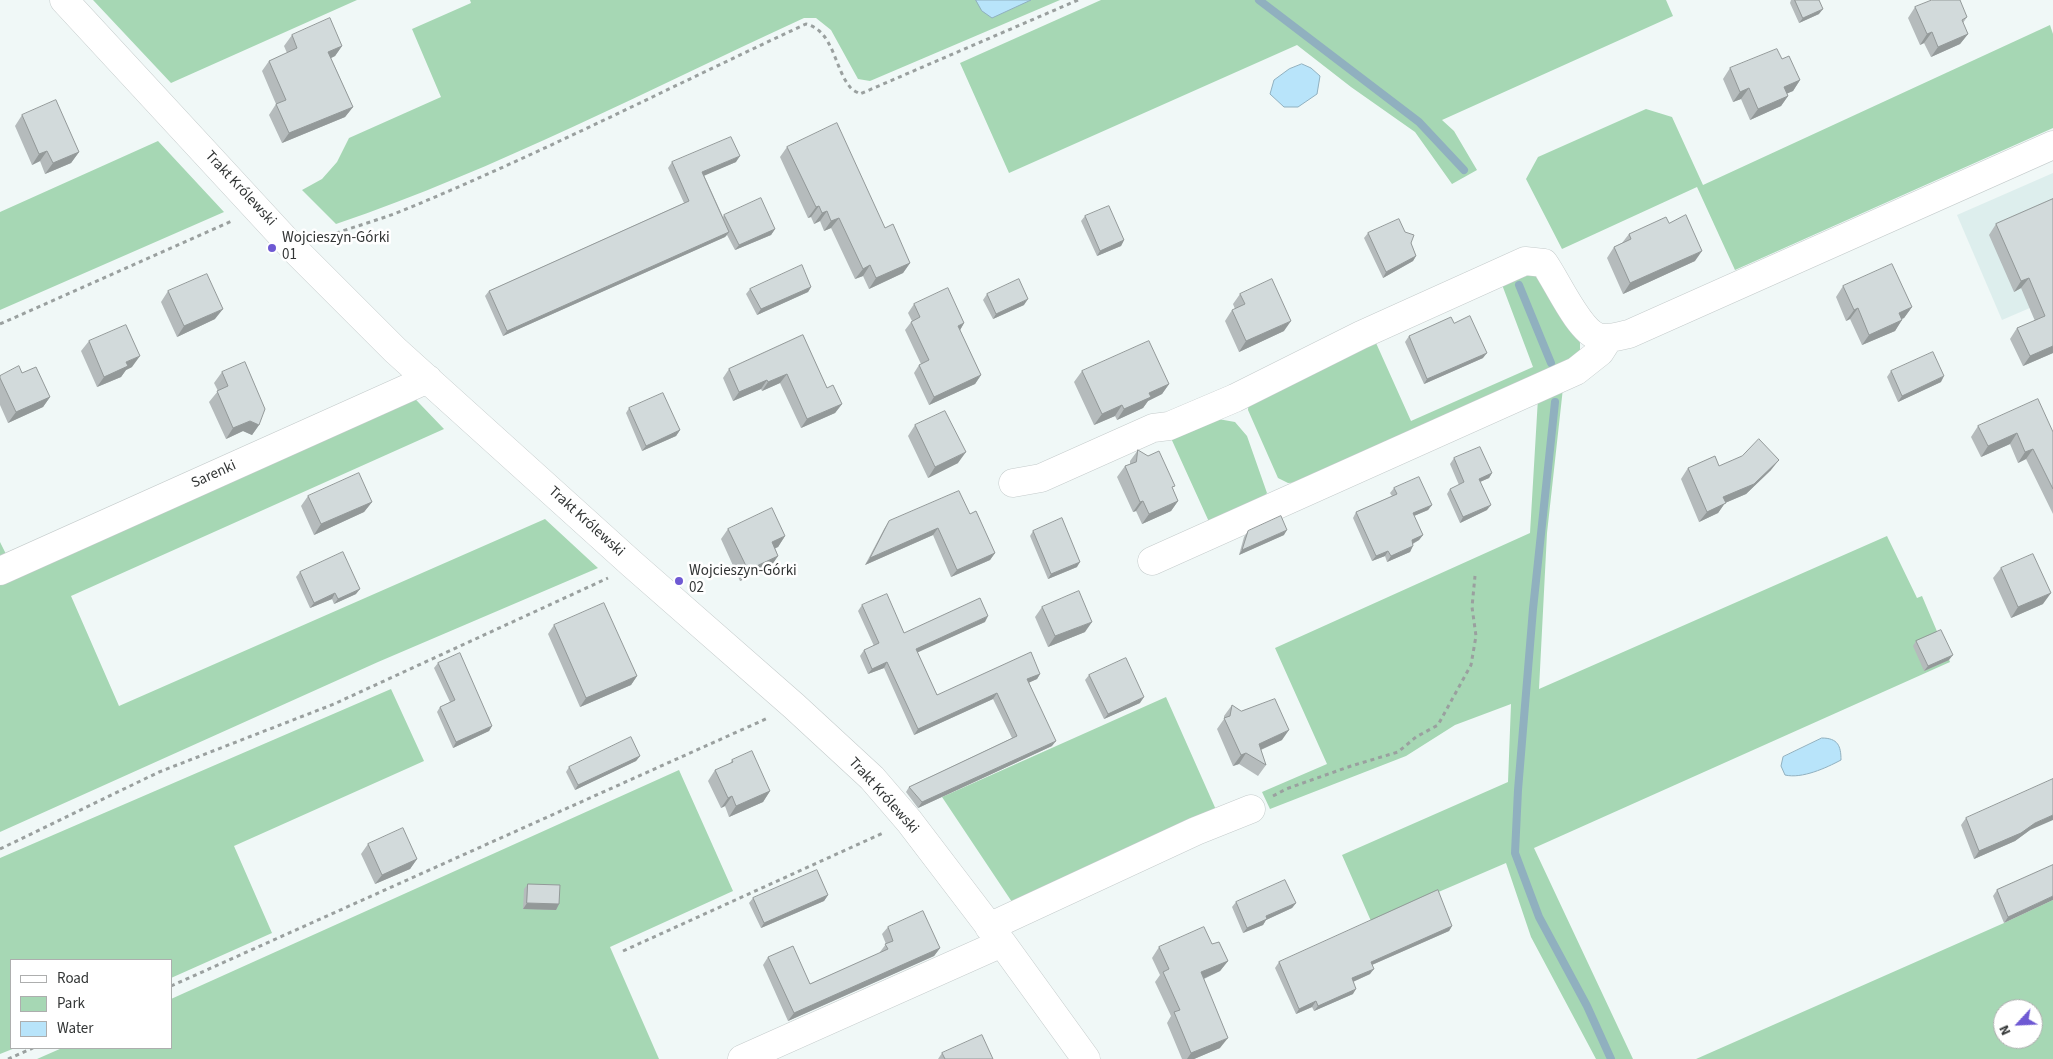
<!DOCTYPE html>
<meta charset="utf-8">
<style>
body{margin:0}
#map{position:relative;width:2053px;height:1059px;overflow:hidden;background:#f0f8f7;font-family:"Source Sans 3",sans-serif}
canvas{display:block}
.legend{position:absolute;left:10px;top:959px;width:162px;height:90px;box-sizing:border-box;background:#fff;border:1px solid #adaeae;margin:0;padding:6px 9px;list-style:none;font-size:15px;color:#323535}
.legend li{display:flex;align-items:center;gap:10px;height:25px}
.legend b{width:25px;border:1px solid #adaeae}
.north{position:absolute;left:1993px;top:999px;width:50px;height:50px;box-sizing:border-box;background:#fff;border:1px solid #adaeae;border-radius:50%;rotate:245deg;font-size:14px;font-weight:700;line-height:20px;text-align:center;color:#323535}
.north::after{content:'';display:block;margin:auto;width:18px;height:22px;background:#6e59d3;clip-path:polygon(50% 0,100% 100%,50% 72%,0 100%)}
</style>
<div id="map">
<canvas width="2053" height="1059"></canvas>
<ul class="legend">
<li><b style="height:6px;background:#fff"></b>Road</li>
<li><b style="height:14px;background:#a6d7b4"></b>Park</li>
<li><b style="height:14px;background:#b8e4fa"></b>Water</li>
</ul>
<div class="north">N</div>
</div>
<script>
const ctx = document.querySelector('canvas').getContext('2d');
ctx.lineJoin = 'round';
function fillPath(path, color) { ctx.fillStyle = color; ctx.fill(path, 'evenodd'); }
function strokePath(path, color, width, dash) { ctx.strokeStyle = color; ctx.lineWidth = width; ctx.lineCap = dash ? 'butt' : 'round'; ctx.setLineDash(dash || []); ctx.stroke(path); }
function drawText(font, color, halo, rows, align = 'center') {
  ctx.font = font + ' "Source Sans 3",sans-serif'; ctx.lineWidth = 5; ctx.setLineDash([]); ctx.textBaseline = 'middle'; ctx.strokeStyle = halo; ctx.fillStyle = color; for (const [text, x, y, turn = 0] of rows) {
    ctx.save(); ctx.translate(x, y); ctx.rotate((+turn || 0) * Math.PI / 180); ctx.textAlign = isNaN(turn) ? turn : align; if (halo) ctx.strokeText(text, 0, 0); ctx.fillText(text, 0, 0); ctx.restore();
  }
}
const built = new Path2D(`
 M2053,173V298L2002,320L1957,215Z`);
const green = new Path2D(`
 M93,0H357L171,83Z
 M470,0H1060L870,81L858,79L831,30L816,18H804C649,89 498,169 336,224L302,190L322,179L337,162L349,138L441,97L412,29L471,3Z
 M1101,0H1666L1673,16L1442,120L1454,131L1477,170L1452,184L1415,132L1351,87L1297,45L1009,173L960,63Z
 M2050,25L2053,34V128L1735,270L1697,187L1562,249L1526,179L1538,157L1646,109L1672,117L1703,185Z
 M158,141L224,212L0,310V212Z
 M1535,274L1548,280L1577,329L1580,343V355L1304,482L1288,483L1278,478L1248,410L1249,397L1372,334L1411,421L1533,367L1501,282Z
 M397,380L444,429L71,596L119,706L545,519L598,568L378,662L0,832V542L6,554Z
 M1563,388L1547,533L1539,689L1887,536L1917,598L1922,596L1950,662L1534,848L1633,1059H1596L1531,937L1506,863L1371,921L1342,855L1508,782L1511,704L1455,725L1406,756L1270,809L1262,792L1327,764L1275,648L1530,533L1538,398Z
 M1207,417L1235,422L1247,436L1267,493L1261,501L1210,524L1170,436Z
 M391,689L424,761L234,846L272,933L171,978V960H11V1048H15L0,1054V858Z
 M1166,697L1217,812L1012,902L942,797Z
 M679,770L733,891L610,947L659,1059H37L62,1048H171V999Z
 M2053,900V1059H1696L2004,923ZM2003,1009H2033V1039H2003Z`);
const water = new Path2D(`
 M976,0H1031L992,18L982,11Z
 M1302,64L1311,68L1320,76L1317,94L1298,107H1284L1270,94L1274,80L1289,69Z
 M1822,738C1838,738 1841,746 1841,760C1826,768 1802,779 1785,775L1781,766L1783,757Z`);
const stream = new Path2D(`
 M1259,0L1419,122L1464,170
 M1519,285L1551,363
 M1555,402L1533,609L1518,790L1515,853L1539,917L1587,1006L1611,1059`);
const path = new Path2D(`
 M321,239C348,228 377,221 404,210C540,154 672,86 806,24C834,31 834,68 850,87C852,90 857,92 860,94L1078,0
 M0,324L232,221
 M1273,796L1286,789L1351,766L1398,752L1416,737L1438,725L1471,665L1476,636L1472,607L1475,576
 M0,849L159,772L334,704L608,578
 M623,951L883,833
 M171,986L768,718
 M8,1059L33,1048`);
const minor = new Path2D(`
 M64,0L295,250L395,350L632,564L794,706L872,778L909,821L1002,943L1086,1059
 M1013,483L1041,478L1153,428L1169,426L1235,398L1361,335L1525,261L1544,263C1557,281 1578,330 1598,337C1608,340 1619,336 1629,334L2053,145
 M1152,561L1576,371L1600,352L1609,338
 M0,571L428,379
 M989,927L1196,831L1251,809
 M742,1059L1002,943`);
const wall = new Path2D(`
 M1791,0H1819V14L1799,23L1790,3Z
 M1915,7L1967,17L1963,23L1968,34L1960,44L1931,57L1924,43L1920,45L1908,18Z
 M292,35L342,46L335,56L331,58L353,107L345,117L282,143L269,115L276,104L262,71L269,61L287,53L284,46Z
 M1782,59L1800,80L1793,91L1787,93L1788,96L1781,106L1750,120L1741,99L1733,102L1723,79L1730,68Z
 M22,115L79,152L71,163L45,174L40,161L32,165L15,126Z
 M787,147L885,228L910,263L903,273L869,289L863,276L855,279L831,228L824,231L820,221L814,224L811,217L808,218L780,157Z
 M672,162H736L704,175L723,217L724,215L775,229L771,235L735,250L727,235L725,237L503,336L485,296L489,291L684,203L668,168Z
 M2053,199V353L2023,366L2010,339L2017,328L2035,321L2021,288L2014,292L1989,235L1996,224Z
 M1085,216L1124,240L1121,246L1097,256L1081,221Z
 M1669,223L1695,261L1623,294L1607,258L1614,247L1622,243L1629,234Z
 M1368,233L1411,243L1416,256L1413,261L1383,278L1364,238Z
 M1843,286L1912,307L1904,318L1902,319L1895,331L1862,345L1850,319L1846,321L1836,297Z
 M811,287L808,292L757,315L746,294L750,289Z
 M168,291L215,319L177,337L161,302Z
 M987,294L1024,305L993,319L983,300Z
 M1240,294L1284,331L1239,352L1225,321L1232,310L1235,309L1233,304Z
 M914,304L964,323L960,330L981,375L975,384L929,405L914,373L919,365L921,364L905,330L912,321L908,313Z
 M1454,323L1483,358L1424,384L1405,342L1409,336Z
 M803,335L827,388L842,404L835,413L801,428L780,383L762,391L761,389L733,401L723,378L729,369Z
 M89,341L132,367L126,370L121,377L97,387L81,351Z
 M1082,371L1169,384L1162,394L1148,401L1143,408L1117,420L1115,416L1094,425L1074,382Z
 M1891,371L1941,382L1898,402L1887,377Z
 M222,372L259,425L252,435L243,431L226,439L209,402L218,391L214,383Z
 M22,373L50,397L43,407L8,423L0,405V376Z
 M629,408L680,430L676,436L642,451L626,413Z
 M915,425L958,463L928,478L908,436Z
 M1978,426L2053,432V514L2026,459L2018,463L2010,444L1981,457L1971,437Z
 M1138,450L1173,489L1178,501L1171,511L1142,524L1136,511L1133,512L1117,477L1125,466L1130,464V461Z
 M1454,458L1492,473L1489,478L1480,482L1487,510L1460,523L1447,494L1450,489L1459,485L1450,464Z
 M1719,466L1771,470L1746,494L1725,503L1718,513L1699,522L1681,479L1688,468Z
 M1394,488L1432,505L1428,510L1414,516L1423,535L1419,540L1413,544L1410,552L1387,562L1385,556L1372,561L1353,518L1356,512L1392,496L1390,493Z
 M308,496L372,502L364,512L314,535L301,506Z
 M970,514L995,553L990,560L951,577L933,535L865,565L884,529L889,521Z
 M728,529L785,536L778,547L775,548L778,556L771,566L740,581L721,539Z
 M1033,531L1077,567L1048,579L1030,536Z
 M1248,531L1284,535L1239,555L1244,537Z
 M2001,568L2043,604L2011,618L1993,578Z
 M300,572L356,594L334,604L332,599L310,608L296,577Z
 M862,605L904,633L985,622L917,652L937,695L1040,674L1037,679L1029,682L1052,746L918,808L906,792L909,787L1012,738L993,699L914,735L884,668L868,674L860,656L864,650L874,646L858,611Z
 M1042,607L1085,632L1048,647L1035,617Z
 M554,625L637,676L631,685L580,707L548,634Z
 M1916,641L1949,660L1924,671L1913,646Z
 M438,663L492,726L489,731L453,748L437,712L440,707L450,702L434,668Z
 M1089,675L1140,703L1104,719L1085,680Z
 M1232,705L1282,740L1261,750L1266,765L1258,776L1239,764L1233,766L1217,729L1224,719V716Z
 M640,756L636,761L575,790L566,772L569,767Z
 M732,760L770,791L763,802L729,817L725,806L721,808L708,781L715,770L730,764Z
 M1966,818L2030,830L2015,841L1974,859L1961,825Z
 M368,844L417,859L410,869L375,884L361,854Z
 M2053,865L2004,923L1993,896L1997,890Z
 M528,884L559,904L556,910L523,909L524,889Z
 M828,895L824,901L761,928L749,903L753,898Z
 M1236,902L1296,903L1292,908L1266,920L1263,925L1243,933L1232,907Z
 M1452,926L1449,931L1372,965L1370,974L1353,982V994L1314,1011L1312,1007L1296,1014L1275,968L1279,962Z
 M888,927L940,948L934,956L788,1021L763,965L768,957L810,984L880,953V952L886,944L882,934Z
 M1212,944L1228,961L1220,971L1204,979L1220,1048L1194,1059H1182L1167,1023L1171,1016L1155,982L1160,975L1152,958L1159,947Z
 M942,1053L993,1059H938Z`);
const shadedWall = new Path2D(`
 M1823,9L1819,14L1799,23L1803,18Z
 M1932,32L1924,43L1920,45L1927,34Z
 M1968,34L1960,44L1931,57L1938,47Z
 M342,46L335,56L321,63L328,52Z
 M1800,80L1793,91L1777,98L1784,87Z
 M1749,88L1741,99L1733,102L1740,92Z
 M1788,96L1781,106L1750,120L1758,109Z
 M353,107L345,117L282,143L289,133Z
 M47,151L40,161L32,165L39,154Z
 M79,152L71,163L45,174L53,163Z
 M740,156L736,162L699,178L702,172Z
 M819,206L811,217L808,218L816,207Z
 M827,211L820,221L814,224L822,213Z
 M839,218L831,228L824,231L831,221Z
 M775,229L771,235L735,250L739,245Z
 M729,232L725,237L503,336L507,331Z
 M1124,240L1121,246L1097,256L1100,251Z
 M1702,251L1695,261L1623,294L1630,283Z
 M1416,256L1413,261L1383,278L1386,272Z
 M910,263L903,273L869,289L876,278Z
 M870,265L863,276L855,279L863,269Z
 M2029,278L2021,288L2014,292L2021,281Z
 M811,287L808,292L757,315L761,309Z
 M1028,299L1024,305L993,319L996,314Z
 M1912,307L1904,318L1892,323L1899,313Z
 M1858,308L1850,319L1846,321L1854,310Z
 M223,309L215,319L177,337L184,326Z
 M1902,320L1895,331L1862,345L1869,335Z
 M1291,321L1284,331L1239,352L1246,341Z
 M964,323L959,332L958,326Z
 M2053,346V353L2023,366L2030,356Z
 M1487,353L1483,358L1424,384L1427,379Z
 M140,356L132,367L126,370L121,377L97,387L104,377L126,362Z
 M787,374L780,383L762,391L768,382Z
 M981,375L975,384L929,405L934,397Z
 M1944,376L1941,382L1898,402L1902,396Z
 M767,380L761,389L733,401L739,392Z
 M1169,384L1162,394L1148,401L1143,408L1117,420L1124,409L1149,393Z
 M50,397L43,407L8,423L16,412Z
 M842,404L835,413L801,428L807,419Z
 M1122,405L1115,416L1094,425L1102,414Z
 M250,421L259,425L252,435L243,431L226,439L233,428Z
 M680,430L676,436L642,451L646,446Z
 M2017,433L2010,444L1981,457L1988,446Z
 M2033,449L2026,459L2018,463L2025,452Z
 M966,452L958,463L928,478L935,467Z
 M1779,460L1771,470L1746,494L1725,503L1718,513L1699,522L1707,512L1723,497Z
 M1492,473L1489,478L1475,484L1479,479Z
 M1143,501L1136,511L1133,512L1140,502Z
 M1178,501L1171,511L1142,524L1149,514Z
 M372,502L364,512L314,535L321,524Z
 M1432,505L1428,510L1409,518L1413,513Z
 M1491,505L1487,510L1460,523L1463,517Z
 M938,528L933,535L865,565L870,558Z
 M1287,530L1284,535L1239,555L1242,550Z
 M1423,535L1419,540L1408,546L1412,540Z
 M785,536L778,547L765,553L772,542Z
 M1413,546L1410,552L1387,562L1391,556Z
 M1388,551L1385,556L1372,561L1376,556Z
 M995,553L990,560L951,577L957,570Z
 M778,556L771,566L740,581L748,570Z
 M1080,562L1077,567L1048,579L1051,574Z
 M360,589L356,594L334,604L338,599Z
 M335,593L332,599L310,608L314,603Z
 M2051,593L2043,604L2011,618L2018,607Z
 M988,616L985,622L912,655L916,649Z
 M1092,622L1085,632L1048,647L1055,636Z
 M1953,655L1949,660L1924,671L1928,666Z
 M887,662L884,668L868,674L872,669Z
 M1040,674L1037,679L1024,685L1027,679Z
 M637,676L631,685L580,707L586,698Z
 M997,693L993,699L914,735L918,729Z
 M1144,697L1140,703L1104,719L1108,714Z
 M492,726L489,731L453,748L456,742Z
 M1289,730L1282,740L1251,754L1259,744Z
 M1056,741L1052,746L918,808L922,802Z
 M1246,753L1239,764L1233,766L1241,755Z
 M640,756L636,761L575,790L578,785Z
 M770,791L763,802L729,817L736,806Z
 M732,796L725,806L721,808L728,798Z
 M2053,815V820L2030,830L2015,841L1974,859L1979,851L2035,823Z
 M417,859L410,869L375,884L382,875Z
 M828,895L824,901L761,928L764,923Z
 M2053,896V900L2004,923L2008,917Z
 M527,903L559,904L556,910L523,909Z
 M1296,903L1292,908L1266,920L1263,925L1243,933L1247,928L1266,916Z
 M1452,926L1449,931L1367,967L1371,962Z
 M940,948L934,956L788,1021L794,1013Z
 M1228,961L1220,971L1194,983L1201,972Z
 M1374,969L1370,974L1348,984L1352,978Z
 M1356,989L1353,994L1314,1011L1318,1006Z
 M1316,1001L1312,1007L1296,1014L1299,1009Z
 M1228,1038L1220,1048L1194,1059H1187L1191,1053Z`);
const building = new Path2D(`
 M1795,0H1819L1823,9L1803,18Z
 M1932,0H1960L1967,17L1962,20L1968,34L1938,47L1932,32L1927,34L1915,7Z
 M330,18L342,46L328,52L353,107L289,133L276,104L286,100L269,61L297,48L292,35Z
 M1777,49L1782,59L1789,56L1800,80L1784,87L1788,96L1758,109L1749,88L1740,92L1730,68Z
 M56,100L79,152L53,163L47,151L39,154L22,115Z
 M837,123L885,228L893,224L910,263L876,278L870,265L863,269L839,218L831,221L827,211L822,213L819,206L816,207L787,147Z
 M731,137L740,156L702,172L729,232L507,331L489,291L689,201L672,162Z
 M761,198L775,229L739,245L724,215Z
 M2053,199V346L2030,356L2017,328L2045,316L2029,278L2021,281L1996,224Z
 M1109,206L1124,240L1100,251L1085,216Z
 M1686,215L1702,251L1630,283L1614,247L1631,239L1629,234L1666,217L1669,223Z
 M1399,219L1405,232L1414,235L1411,243L1416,256L1386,272L1368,233Z
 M1892,264L1912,307L1899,313L1902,320L1869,335L1858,308L1854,310L1843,286Z
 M802,265L811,287L761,309L750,289Z
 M207,274L223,309L184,326L168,291Z
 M1019,279L1028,299L996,314L987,294Z
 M1272,279L1291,321L1246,341L1232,310L1245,304L1240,294Z
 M948,288L964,323L958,326L981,375L934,397L919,365L929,360L911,322L920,317L914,304Z
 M1470,316L1487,353L1427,379L1409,336L1451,317L1454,323Z
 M126,325L140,356L126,362L128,366L104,377L89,341Z
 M803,335L827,388L833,385L842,404L807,419L787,374L768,382L767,380L739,392L729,369Z
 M1149,341L1169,384L1149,393L1151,397L1124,409L1122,405L1102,414L1082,371Z
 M1933,352L1944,376L1902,396L1891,371Z
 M245,362L265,409L259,425L250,421L233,428L217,391L228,386L222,372Z
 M19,366L22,373L36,367L50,397L16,412L0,378V376Z
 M663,393L680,430L646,446L629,408Z
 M2038,399L2053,432V489L2033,449L2025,452L2017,433L1988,446L1978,426Z
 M945,411L966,452L935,467L915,425Z
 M1759,439L1779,460L1754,484L1723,497L1726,503L1707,512L1688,468L1715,456L1719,466L1742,456Z
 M1480,447L1492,473L1479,479L1491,505L1463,517L1450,489L1464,482L1454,458Z
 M1138,450L1148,456L1159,451L1175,486L1172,487L1178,501L1149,514L1143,501L1140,502L1125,466L1136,462Z
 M359,473L372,502L321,524L308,496Z
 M1419,477L1432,505L1413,513L1423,535L1412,540L1413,546L1391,556L1388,551L1376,556L1356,512L1397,494L1394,488Z
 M959,491L970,514L976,511L995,553L957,570L938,528L870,558L889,521Z
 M772,508L785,536L772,542L778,556L748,570L728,529Z
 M1281,516L1287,530L1242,550L1248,531Z
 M1062,518L1080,562L1051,574L1033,531Z
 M343,552L360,589L338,599L335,593L314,603L300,572Z
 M2033,554L2051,593L2018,607L2001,568Z
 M1079,591L1092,622L1055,636L1042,607Z
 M887,594L904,633L980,598L988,616L916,649L937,695L1031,652L1040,674L1027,679L1056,741L922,802L909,787L1017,736L997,693L918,729L887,662L872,669L864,650L879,643L862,605Z
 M604,603L637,676L586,698L554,625Z
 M1941,630L1953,655L1928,666L1916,641Z
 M460,653L492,726L456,742L440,707L455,700L438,663Z
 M1126,658L1144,697L1108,714L1089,675Z
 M1275,699L1289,730L1259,744L1266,765L1246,753L1241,755L1224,718L1230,716L1232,705L1241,711Z
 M631,737L640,756L578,785L569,767Z
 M752,751L770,791L736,806L732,796L728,798L715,770L733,762L732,760Z
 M2053,779V815L2035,823L2021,833L1979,851L1966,818Z
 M403,828L417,859L382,875L368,844Z
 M2053,865V896L2008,917L1997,890Z
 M817,870L828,895L764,923L753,898Z
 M1285,880L1296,903L1266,916L1267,919L1247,928L1236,902Z
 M528,884L560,885L559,904L527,903Z
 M1438,890L1452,926L1371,962L1374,969L1352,978L1356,989L1318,1006L1316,1001L1299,1009L1279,962Z
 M923,911L940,948L794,1013L768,957L793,946L810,984L888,949L885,944L893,941L888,927Z
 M1204,927L1212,944L1219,942L1228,961L1201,972L1228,1038L1191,1053L1174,1012L1180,1010L1163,972L1169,969L1159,947Z
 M982,1035L993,1059H945L942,1053Z`);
const markers = [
 [272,248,5,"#6e59d3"],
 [679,581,5,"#6e59d3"]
];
const streetNames = [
 ["Trakt Królewski",240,189,47],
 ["Sarenki",214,475,-24],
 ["Trakt Królewski",586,522,42],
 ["Trakt Królewski",883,796,48]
];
const poiNames = [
 ["Wojcieszyn-Górki",282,239],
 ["01",282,256],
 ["Wojcieszyn-Górki",689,572],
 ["02",689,589]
];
fillPath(built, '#ddeeed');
fillPath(green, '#a6d7b4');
fillPath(water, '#b8e4fa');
strokePath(water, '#90b0bf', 1);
strokePath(stream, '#90b0bf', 8);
strokePath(minor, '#c4cbcb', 29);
strokePath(path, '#9aa09f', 3, [4, 4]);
strokePath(minor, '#fff', 28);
fillPath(wall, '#b5bbbc');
fillPath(shadedWall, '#939999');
fillPath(building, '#d2dadb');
strokePath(building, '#939999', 1);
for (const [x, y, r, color] of markers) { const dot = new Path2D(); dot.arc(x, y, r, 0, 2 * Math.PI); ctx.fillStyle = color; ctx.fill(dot); strokePath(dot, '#fff', 2); }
drawText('15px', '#323535', '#fff', streetNames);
drawText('15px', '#323535', '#fff', poiNames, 'left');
</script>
